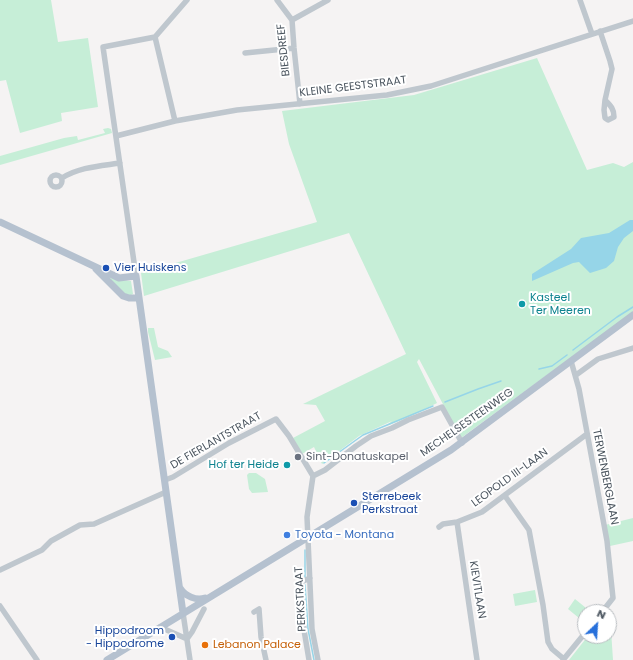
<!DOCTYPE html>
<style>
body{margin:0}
#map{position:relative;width:633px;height:660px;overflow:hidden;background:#f5f3f3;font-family:Poppins,sans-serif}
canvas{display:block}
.north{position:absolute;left:577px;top:604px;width:40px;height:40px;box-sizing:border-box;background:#fff;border:1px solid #b7bbbf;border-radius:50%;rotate:25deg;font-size:11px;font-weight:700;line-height:16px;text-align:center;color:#4b555f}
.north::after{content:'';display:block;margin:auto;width:14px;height:18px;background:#2770db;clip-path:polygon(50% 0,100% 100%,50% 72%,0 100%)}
</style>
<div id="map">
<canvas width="633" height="660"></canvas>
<div class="north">N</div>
</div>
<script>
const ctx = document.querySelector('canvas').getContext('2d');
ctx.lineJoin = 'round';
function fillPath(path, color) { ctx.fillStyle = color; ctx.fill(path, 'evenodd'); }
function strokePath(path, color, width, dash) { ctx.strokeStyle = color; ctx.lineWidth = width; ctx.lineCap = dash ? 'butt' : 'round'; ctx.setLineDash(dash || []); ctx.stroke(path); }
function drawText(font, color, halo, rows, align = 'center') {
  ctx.font = font + ' Poppins,sans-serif'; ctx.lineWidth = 4; ctx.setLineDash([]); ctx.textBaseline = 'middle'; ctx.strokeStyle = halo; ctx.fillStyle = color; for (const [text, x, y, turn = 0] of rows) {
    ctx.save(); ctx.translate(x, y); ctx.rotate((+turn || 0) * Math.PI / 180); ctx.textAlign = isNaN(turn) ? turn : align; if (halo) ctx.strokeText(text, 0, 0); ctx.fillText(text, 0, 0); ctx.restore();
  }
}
const green = new Path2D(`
 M0,0H51L58,42L88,38L98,107L61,113L62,121L20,133L6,80L0,81Z
 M537,58L587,170L613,163L624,167L633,162V312L461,438L419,359L417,362L437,403L409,417L386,426L392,421L359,436L322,464L314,447L302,454L293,438L325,421L316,405L303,404L406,354L349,233L144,296L141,273L317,222L289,144L282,111L414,95Z
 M108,128L111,129L112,133L0,165V156L64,138L77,136L78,140L105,133L103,129Z
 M109,276L121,280L131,281L133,294L129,296L123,294L108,278Z
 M148,328H154L158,347L168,351L172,357L155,360L148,332Z
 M249,473H256L265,479L268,492L252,493L249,489L247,475Z
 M633,518V541L610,546L605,525Z
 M535,590L537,602L515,606L513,594Z
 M575,599L591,612H585V623L568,609Z
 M609,627L611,630L613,660H569L588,636H609Z`);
const water = new Path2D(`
 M630,220H633V231L624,238L618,247L614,261L606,268L590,273L579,262L573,263L532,281V274L571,249L581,238L609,233Z`);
const stream = new Path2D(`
 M573,350L617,317L633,307
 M539,369L552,366L567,355
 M445,402L478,389L501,381
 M324,463L363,435L433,406
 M305,550V578
 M305,585L308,629L314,660`);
const minor = new Path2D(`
 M277,0L292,20L294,48L300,104
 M580,0L592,34
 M292,20L328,0
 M600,31L610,61L612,69L605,100
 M155,37L175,121
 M245,53L294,48
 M605,100C611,106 614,109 614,117L608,120L605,118L604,110Z
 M116,136L175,121L237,110L387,95L431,86L633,21
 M50 181a6 6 0 1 1 12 0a6 6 0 1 1-12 0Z
 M62,178C79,167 100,166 120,163
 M136,276L103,47L155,37L187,0
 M571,361L579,389L607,541L613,598L602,612
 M576,375L598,359L633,348
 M313,476L325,470L356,446L371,436L392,428L408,420L442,407L462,443
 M165,480L173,477L229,443L276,419L289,436L313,476L307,517L312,629L318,660
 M505,496L529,530L543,605L548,642L552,649L564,659
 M457,522L477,660
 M439,527L443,524L457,522L482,512L587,434
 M0,570L42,550L51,541L80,525L94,524L166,492
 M0,606L37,660
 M254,612L259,609L261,637L266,660
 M183,613L190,660
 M160,627L187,639
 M187,639L192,632L204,609
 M309,660L304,630L301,582L310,578
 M563,660L585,633`);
const major = new Path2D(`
 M0,222L119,278L136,276L183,613
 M96,269L123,296L129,298H139
 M180,588C185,596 196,601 205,598
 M107,660L451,450L633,315`);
const markers = [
 [106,268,4,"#1a4fb4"],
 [522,304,4,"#0f9aa8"],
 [298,457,4,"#6b7280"],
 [287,465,4,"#0f9aa8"],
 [354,503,4,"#1a4fb4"],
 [287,535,4,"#3f7fe0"],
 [172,637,4,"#1a4fb4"],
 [205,645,4,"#e8710a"]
];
const streetNames = [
 ["BIESDREEF",284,50,-96],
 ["KLEINE GEESTSTRAAT",353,87,-7],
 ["MECHELSESTEENWEG",467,423,-35],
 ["DE FIERLANTSTRAAT",216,441,-30],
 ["TERWENBERGLAAN",605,477,79],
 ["LEOPOLD III-LAAN",510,478,-36],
 ["KIEVITLAAN",477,590,81],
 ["PERKSTRAAT",301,599,-93]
];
const transitNames = [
 ["Vier Huiskens",114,268],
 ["Sterrebeek",362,497],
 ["Perkstraat",362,510],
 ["Hippodroom",164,631,"right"],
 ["- Hippodrome",164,644,"right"]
];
const cultureNames = [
 ["Kasteel",530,298],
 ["Ter Meeren",530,311],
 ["Hof ter Heide",279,465,"right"]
];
const worshipNames = [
 ["Sint-Donatuskapel",306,457]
];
const shopNames = [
 ["Toyota - Montana",295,535]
];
const foodNames = [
 ["Lebanon Palace",213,645]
];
fillPath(green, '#c6eed7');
fillPath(water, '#96d5e8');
strokePath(stream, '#96d5e8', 1.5);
strokePath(minor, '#bfc7ce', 5.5);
strokePath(major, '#b5c1cf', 7);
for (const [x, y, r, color] of markers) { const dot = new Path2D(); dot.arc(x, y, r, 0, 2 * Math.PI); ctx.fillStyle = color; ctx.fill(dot); strokePath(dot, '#fff', 1.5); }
drawText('11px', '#4b555f', '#fff', streetNames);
drawText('11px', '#164399', '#fff', transitNames, 'left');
drawText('11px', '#0d838f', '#fff', cultureNames, 'left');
drawText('11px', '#5b616d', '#fff', worshipNames, 'left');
drawText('11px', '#366cbe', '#fff', shopNames, 'left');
drawText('11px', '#c56008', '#fff', foodNames, 'left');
</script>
